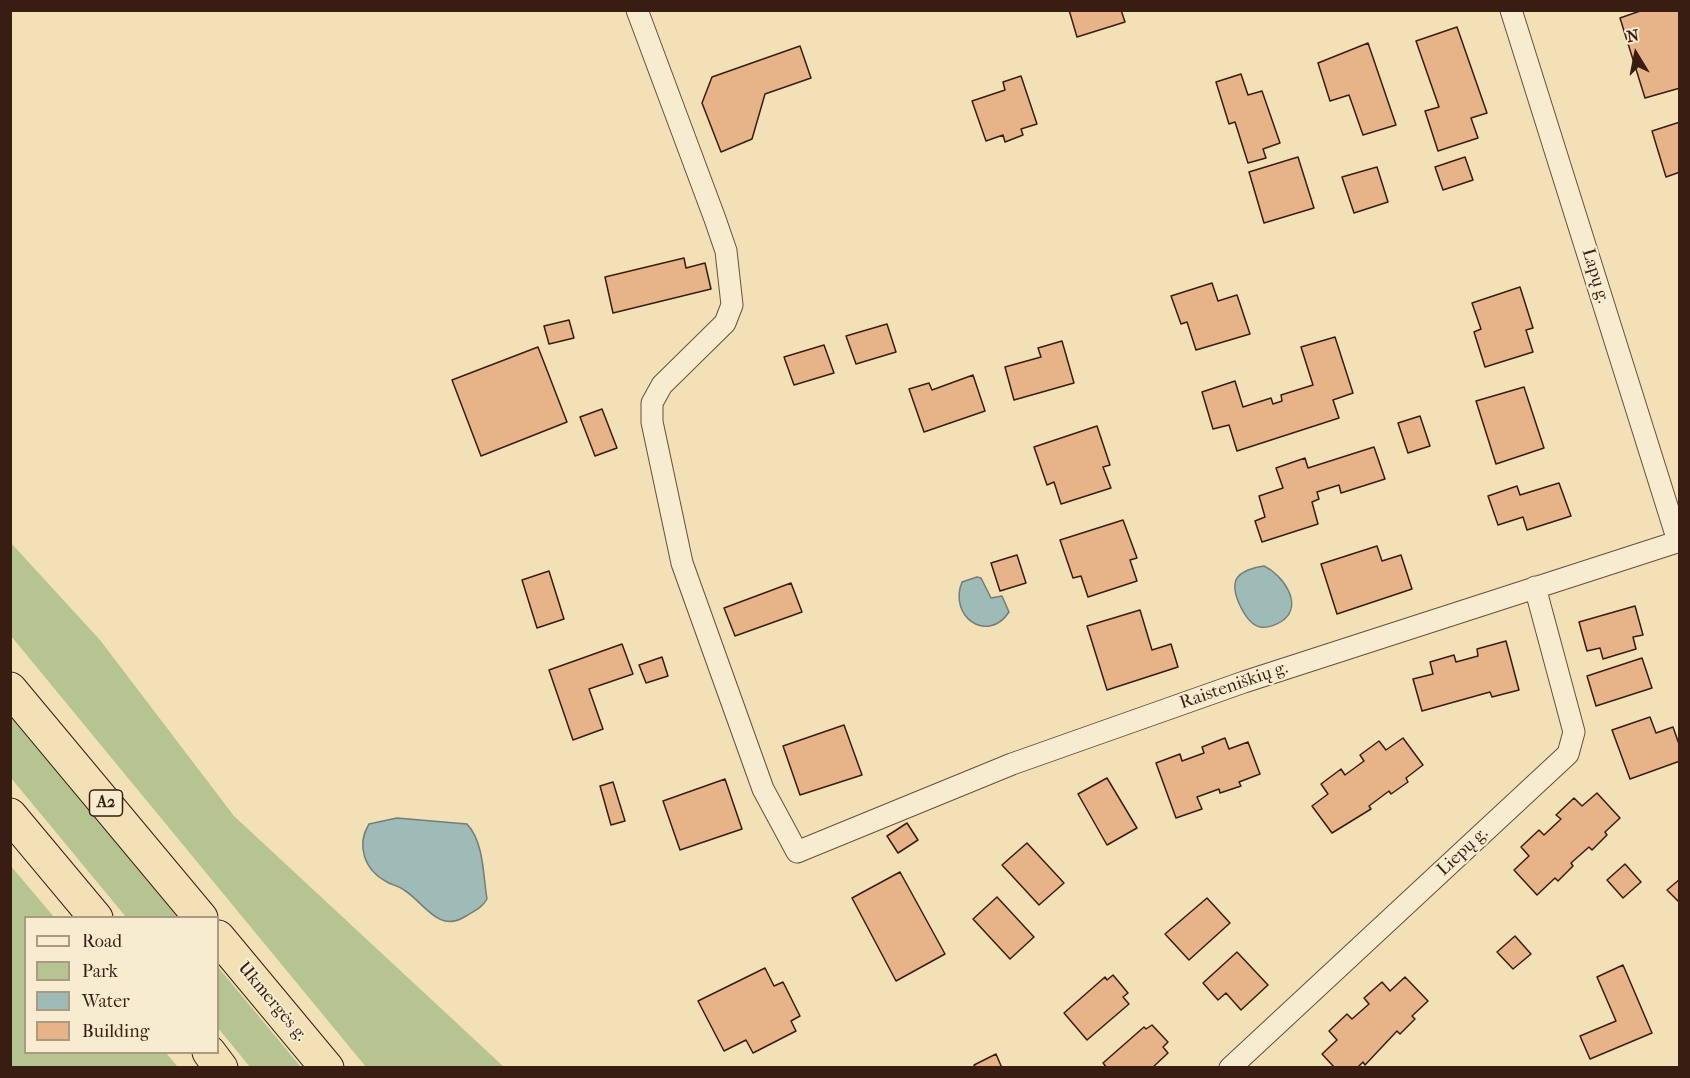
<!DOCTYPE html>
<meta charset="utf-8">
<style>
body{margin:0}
#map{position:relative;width:1690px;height:1078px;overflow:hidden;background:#f2e1b7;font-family:"IM FELL French Canon",serif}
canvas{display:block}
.frame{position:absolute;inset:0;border:12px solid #391d13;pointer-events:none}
.legend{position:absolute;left:24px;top:916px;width:195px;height:138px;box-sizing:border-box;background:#f7ecd0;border:2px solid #ab9984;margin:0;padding:8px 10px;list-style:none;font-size:18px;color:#391d13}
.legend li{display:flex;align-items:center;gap:12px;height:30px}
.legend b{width:30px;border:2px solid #ab9984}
.north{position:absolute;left:1606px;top:24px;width:60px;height:60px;-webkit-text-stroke:4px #f7ecd0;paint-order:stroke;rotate:350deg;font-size:16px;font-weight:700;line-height:24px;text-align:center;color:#391d13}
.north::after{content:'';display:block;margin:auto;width:21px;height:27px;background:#391d13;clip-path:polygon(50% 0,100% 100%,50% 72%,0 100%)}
</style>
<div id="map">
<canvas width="1690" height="1078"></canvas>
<div class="frame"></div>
<ul class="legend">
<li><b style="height:8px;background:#f7ecd0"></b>Road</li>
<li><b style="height:16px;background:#b6c492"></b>Park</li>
<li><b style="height:16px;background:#9fbbb8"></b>Water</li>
<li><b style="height:16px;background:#e7b388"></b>Building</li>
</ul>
<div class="north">N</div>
</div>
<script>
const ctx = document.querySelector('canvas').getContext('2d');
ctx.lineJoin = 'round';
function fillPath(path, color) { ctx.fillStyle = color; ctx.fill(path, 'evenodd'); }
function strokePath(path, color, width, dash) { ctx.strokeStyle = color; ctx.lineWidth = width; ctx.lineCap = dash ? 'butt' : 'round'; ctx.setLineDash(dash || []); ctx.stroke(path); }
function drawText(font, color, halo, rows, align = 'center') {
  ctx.font = font + ' "IM FELL French Canon",serif'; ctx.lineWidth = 4.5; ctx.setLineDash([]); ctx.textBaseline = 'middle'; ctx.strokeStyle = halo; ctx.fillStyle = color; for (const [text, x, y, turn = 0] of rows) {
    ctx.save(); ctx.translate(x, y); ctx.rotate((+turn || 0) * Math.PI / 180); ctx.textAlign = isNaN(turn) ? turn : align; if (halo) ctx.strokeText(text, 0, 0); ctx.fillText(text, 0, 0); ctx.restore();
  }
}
const green = new Path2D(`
 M11,543L100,640L234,816L504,1067H366L11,636Z
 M11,715L177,917H126L11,778Z
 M10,865L54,917L26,918V1052L166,1053L178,1067H11Z
 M218,967L301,1067H250L218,1028Z`);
const water = new Path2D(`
 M1264,566C1282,574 1305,605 1282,621C1276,625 1267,628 1260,627C1246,624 1231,593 1236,580C1240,571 1255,567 1264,566Z
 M977,577L981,578L991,598L1002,596L1009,612C988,644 948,617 962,582Z
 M397,818L467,824C484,842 483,875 487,899C482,908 474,911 466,916C438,934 425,903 404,890C399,886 392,885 387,882C364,870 356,845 369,824Z`);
const building = new Path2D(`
 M1069,10H1121L1125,22L1077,37Z
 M1643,10H1680V88L1645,98L1620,18Z
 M1457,27L1487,113L1471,118L1478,138L1438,151L1425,111L1439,107L1416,41Z
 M1368,43L1396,125L1363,135L1349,95L1330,101L1318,63Z
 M800,46L811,78L765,94L752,139L721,152L702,103L712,77Z
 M1241,74L1248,95L1262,91L1280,143L1263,149L1266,158L1248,163L1235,122L1229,124L1216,82Z
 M1021,76L1037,124L1021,129L1023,135L1005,142L1003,135L986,141L972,101L1005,90L1003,82Z
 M1680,122V172L1666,177L1652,131Z
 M1298,157L1314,208L1264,223L1249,172Z
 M1465,157L1473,180L1443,190L1435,167Z
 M1377,167L1388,202L1354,213L1342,177Z
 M684,258L686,268L705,263L711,289L613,313L605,277Z
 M1212,283L1218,301L1237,295L1250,334L1196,350L1187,322L1181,324L1171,296Z
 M1520,287L1533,328L1526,330L1533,352L1485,367L1474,332L1481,329L1472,303Z
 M569,320L574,338L549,344L544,326Z
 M887,324L896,352L856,364L846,336Z
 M1335,337L1353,393L1333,400L1339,418L1237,451L1229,425L1213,429L1202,392L1235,381L1243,407L1271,398L1273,404L1282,401L1281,395L1313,385L1301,347Z
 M1062,341L1074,383L1014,400L1005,367L1041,357L1038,348Z
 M824,345L834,373L794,385L784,357Z
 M538,347L567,422L481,456L452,380Z
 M973,375L985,411L924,432L909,389L929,383L932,390Z
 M1524,387L1544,448L1496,464L1476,401Z
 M602,409L617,448L595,456L580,417Z
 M1420,416L1430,446L1408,453L1398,423Z
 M1097,426L1110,465L1103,467L1111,488L1061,504L1054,482L1047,485L1034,447Z
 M1374,447L1385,479L1341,493L1339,485L1317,492L1319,499L1312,502L1318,524L1262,542L1255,521L1265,517L1259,496L1283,488L1276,468L1305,458L1308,468Z
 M1559,483L1571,516L1527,530L1523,517L1498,525L1488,496L1517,486L1520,495Z
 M1123,520L1137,558L1130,560L1137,581L1088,597L1081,576L1073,578L1060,540Z
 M1377,546L1382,561L1401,555L1412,589L1337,614L1321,564Z
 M1017,555L1026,583L1000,591L991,563Z
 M549,571L564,619L537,628L522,580Z
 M791,583L802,612L735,636L724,608Z
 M1635,606L1643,635L1633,637L1636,649L1603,659L1600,648L1587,651L1579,622Z
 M1140,610L1152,650L1171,644L1178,667L1107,690L1087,626Z
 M1506,641L1519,690L1492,697L1490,692L1422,711L1413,679L1433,674L1430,662L1454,655L1456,662L1478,656L1477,649Z
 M622,644L633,674L589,689L603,729L573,740L549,670Z
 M662,657L668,676L646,683L639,665Z
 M1642,658L1652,688L1596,706L1587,676Z
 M1650,717L1656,733L1673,727L1680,747V761L1630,779L1612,730Z
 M844,725L862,775L800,795L783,746Z
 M1225,738L1229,749L1248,742L1260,774L1239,782L1241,786L1220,793L1219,789L1197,797L1202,809L1176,818L1156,763L1180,754L1182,761L1204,753L1202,747Z
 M1403,738L1423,765L1406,778L1408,782L1391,794L1389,791L1369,806L1371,809L1332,833L1312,806L1328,794L1321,784L1341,769L1345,775L1364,761L1360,755L1379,741L1386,750Z
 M1107,778L1137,828L1107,845L1078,794Z
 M725,779L742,829L680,850L663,801Z
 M613,782L625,821L611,825L600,786Z
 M1597,793L1620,818L1605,832L1607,835L1592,850L1589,847L1571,863L1573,866L1558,881L1555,878L1537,895L1514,870L1529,856L1521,847L1539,830L1544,835L1561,819L1556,815L1574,798L1582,806Z
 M907,823L918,840L898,853L887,836Z
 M1027,843L1064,883L1039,905L1002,865Z
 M1625,864L1641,882L1623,898L1607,880Z
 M900,872L945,954L896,981L852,898Z
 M1680,879V903L1667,890Z
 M997,897L1034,937L1010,959L973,919Z
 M1207,898L1230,923L1189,960L1165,934Z
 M1515,936L1531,954L1513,969L1497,952Z
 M1237,952L1268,985L1241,1010L1226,993L1218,1000L1203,983Z
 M1623,965L1652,1033L1590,1059L1580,1036L1616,1021L1597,977Z
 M765,968L774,986L783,982L800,1016L791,1021L796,1031L753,1053L746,1040L724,1051L698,1001Z
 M1113,975L1128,993L1123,997L1129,1004L1087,1040L1064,1013L1105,977L1107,980Z
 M1405,977L1428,1001L1412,1016L1415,1019L1400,1034L1397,1031L1365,1065L1363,1062L1357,1068H1335L1322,1054L1337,1040L1329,1031L1347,1014L1352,1019L1369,1004L1364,998L1382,982L1390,991Z
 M1152,1025L1168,1042L1163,1047L1168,1053L1152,1068H1107L1103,1063L1144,1027L1146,1029Z
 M996,1054L1002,1068H976L974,1065Z`);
const minor = new Path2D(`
 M637,10L715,219L726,251L732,305L725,323L662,385L652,403V422L682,563L763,789L797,852L1012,764L1244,682L1680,541
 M1511,10L1678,541
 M1230,1068L1568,754L1574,732L1535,587`);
const motorway = new Path2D(`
 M10,689L201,918
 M10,815L96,918
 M218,937L327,1068
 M209,1052L221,1068`);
const shields = [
 [106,803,33]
];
const shieldNames = [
 ["A2",106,803]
];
const streetNames = [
 ["Lapų g.",1595,276,73],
 ["Raisteniškių g.",1234,686,-19],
 ["Liepų g.",1463,852,-43],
 ["Ukmergės g.",272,1002,50]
];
fillPath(green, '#b6c492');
fillPath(water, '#9fbbb8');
strokePath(water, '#767c76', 1.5);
fillPath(building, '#e7b388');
strokePath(building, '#391d13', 1.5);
strokePath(minor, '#674e3c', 23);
strokePath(motorway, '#391d13', 35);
strokePath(minor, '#f7ecd0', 21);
strokePath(motorway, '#f2e1b7', 33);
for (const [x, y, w] of shields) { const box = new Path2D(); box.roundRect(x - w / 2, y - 13, w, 26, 4.5); ctx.fillStyle = '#f7ecd0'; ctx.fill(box); strokePath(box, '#391d13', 1.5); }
drawText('bold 16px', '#391d13', null, shieldNames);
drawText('18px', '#391d13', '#f7ecd0', streetNames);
</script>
